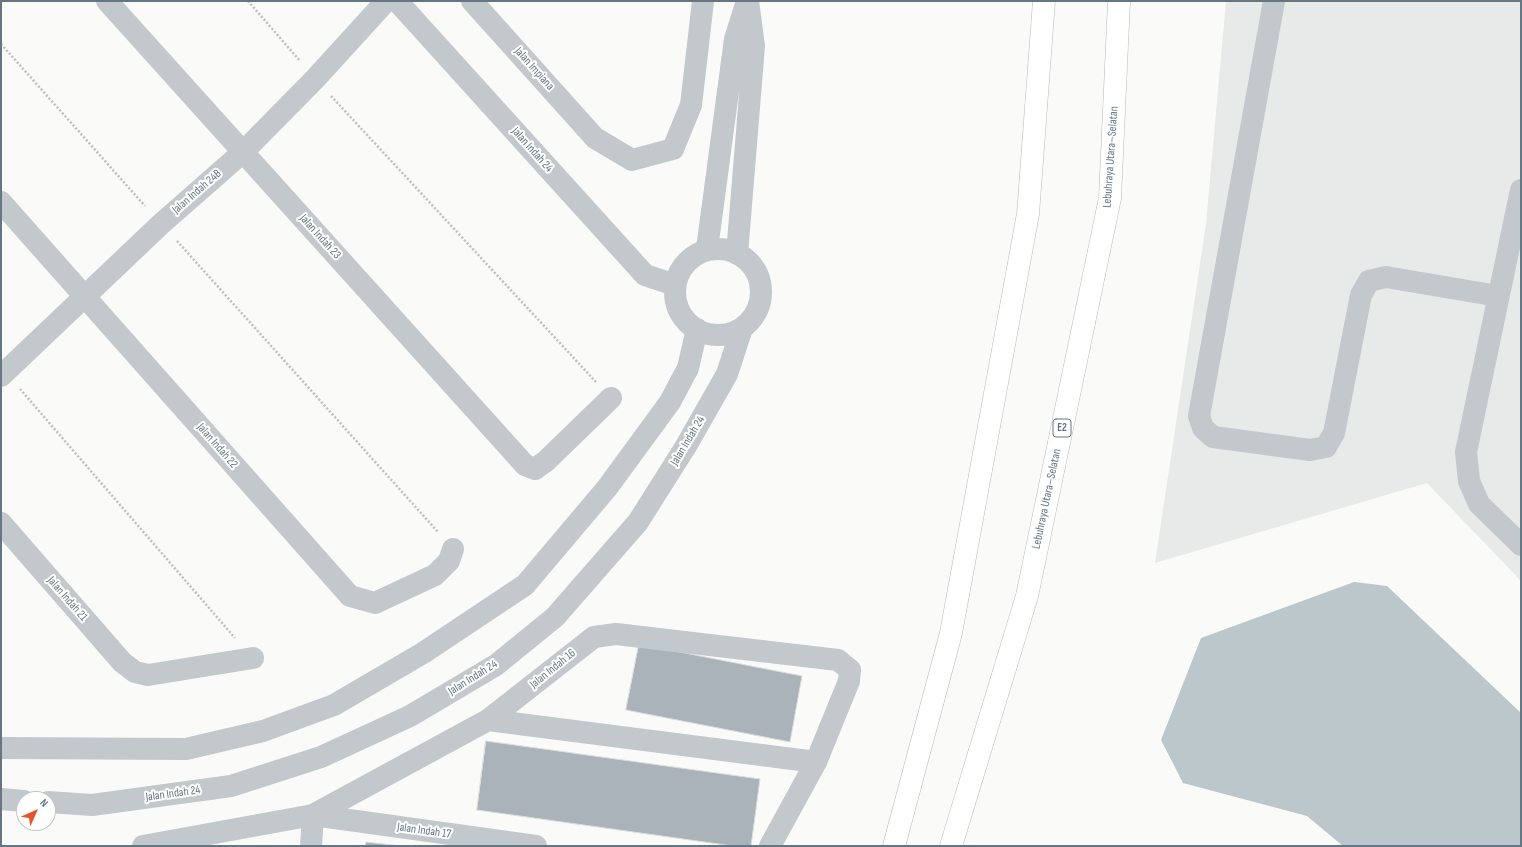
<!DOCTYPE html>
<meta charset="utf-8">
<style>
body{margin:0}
#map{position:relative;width:1522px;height:847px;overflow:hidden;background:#fafaf8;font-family:"Sofia Sans Condensed",sans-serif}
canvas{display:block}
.frame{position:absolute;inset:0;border:2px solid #657683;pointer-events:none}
.north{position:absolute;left:16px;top:791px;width:40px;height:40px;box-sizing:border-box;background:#fff;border:1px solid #c1c8cd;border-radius:50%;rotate:45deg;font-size:11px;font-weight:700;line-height:16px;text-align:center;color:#657683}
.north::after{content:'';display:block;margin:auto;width:14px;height:18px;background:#e4572e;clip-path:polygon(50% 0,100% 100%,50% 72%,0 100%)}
</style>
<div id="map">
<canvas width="1522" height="847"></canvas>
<div class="frame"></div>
<div class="north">N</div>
</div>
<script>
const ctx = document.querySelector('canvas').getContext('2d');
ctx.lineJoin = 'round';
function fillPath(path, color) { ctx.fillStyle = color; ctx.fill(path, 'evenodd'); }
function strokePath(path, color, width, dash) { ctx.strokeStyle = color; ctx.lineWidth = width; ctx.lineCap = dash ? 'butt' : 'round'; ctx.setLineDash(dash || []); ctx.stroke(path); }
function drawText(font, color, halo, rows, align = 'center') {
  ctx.font = font + ' "Sofia Sans Condensed",sans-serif'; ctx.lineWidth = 4; ctx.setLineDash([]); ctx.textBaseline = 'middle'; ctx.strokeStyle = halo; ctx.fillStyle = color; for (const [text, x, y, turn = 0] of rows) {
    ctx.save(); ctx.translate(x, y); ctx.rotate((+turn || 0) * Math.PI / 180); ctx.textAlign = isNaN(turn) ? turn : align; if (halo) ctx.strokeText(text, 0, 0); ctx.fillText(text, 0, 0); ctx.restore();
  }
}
const built = new Path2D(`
 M1226,1H1521V581L1427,483L1155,563L1206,224Z`);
const water = new Path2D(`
 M1354,582L1387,586L1521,713V846H1343L1307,816L1183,783L1161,740L1201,638Z`);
const building = new Path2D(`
 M639,644L802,676L790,742L626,710Z
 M486,741L760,779L751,846H733L477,810Z
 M366,842L401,846H366Z`);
const path = new Path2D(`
 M248,1L300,61
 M1,44L145,206
 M331,96L596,382
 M177,241L438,532
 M20,389L235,638`);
const minor = new Path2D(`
 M107,1L525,465L535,469L546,461L611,398
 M397,1L645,275L675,285
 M472,1L595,138L632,160L673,149L691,105L703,1
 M1274,1L1199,416L1203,428L1213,437L1310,450L1326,447L1334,433L1361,295L1369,281L1386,277L1498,296
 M1521,190L1466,452L1469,481L1479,504L1521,545
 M1,202L350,596L375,603L435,575L449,561L453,549
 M707,249L735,39L746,4
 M675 292a43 43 0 1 1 86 0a43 43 0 1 1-86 0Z
 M737,254L754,46L748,1
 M1,376L161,224L243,152L315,79L386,1
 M1,523L122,662L135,672L148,675L253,658
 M488,720L816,762
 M1,748L186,749L263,731L334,705L423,653L525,585L607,488L670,402L688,368L697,329
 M1,799L24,801
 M48,802L92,805L231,786L321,757L410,716L496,665L555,617L638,522L686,446L727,374L742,328
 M313,815L536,846
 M143,846L313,815L488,720L594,637L616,634L838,660L850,670L849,681L816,762L770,846
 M311,846L313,815`);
const highway = new Path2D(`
 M894,846L951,633L1028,214L1044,1
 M951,846L1027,596L1110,198L1119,1`);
const shields = [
 [1062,428,18]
];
const shieldNames = [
 ["E2",1062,428]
];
const streetNames = [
 ["Jalan Impiana",534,69,48],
 ["Jalan Indah 24",532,150,48],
 ["Lebuhraya Utara–Selatan",1111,157,-86],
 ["Jalan Indah 24B",197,192,-41],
 ["Jalan Indah 23",320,237,48],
 ["Jalan Indah 24",688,441,-59],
 ["Jalan Indah 22",217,446,49],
 ["Lebuhraya Utara–Selatan",1047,499,-78],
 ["Jalan Indah 21",67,599,49],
 ["Jalan Indah 16",553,669,-39],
 ["Jalan Indah 24",473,678,-32],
 ["Jalan Indah 24",173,794,-8],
 ["Jalan Indah 17",424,831,8]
];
fillPath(built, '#e8e9e9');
fillPath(water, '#bbc7cb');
fillPath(building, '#aab3b9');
strokePath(building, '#dcdcda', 1);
strokePath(highway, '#b4b9bd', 23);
strokePath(path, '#bbbfc2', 2.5, [2, 2]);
strokePath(minor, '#c3c8cc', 22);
strokePath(highway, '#fff', 22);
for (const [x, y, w] of shields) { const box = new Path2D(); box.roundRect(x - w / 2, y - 9, w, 18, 3); ctx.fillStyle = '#fff'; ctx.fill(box); strokePath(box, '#657683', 1); }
drawText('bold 11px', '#657683', null, shieldNames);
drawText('12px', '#657683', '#fff', streetNames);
</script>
